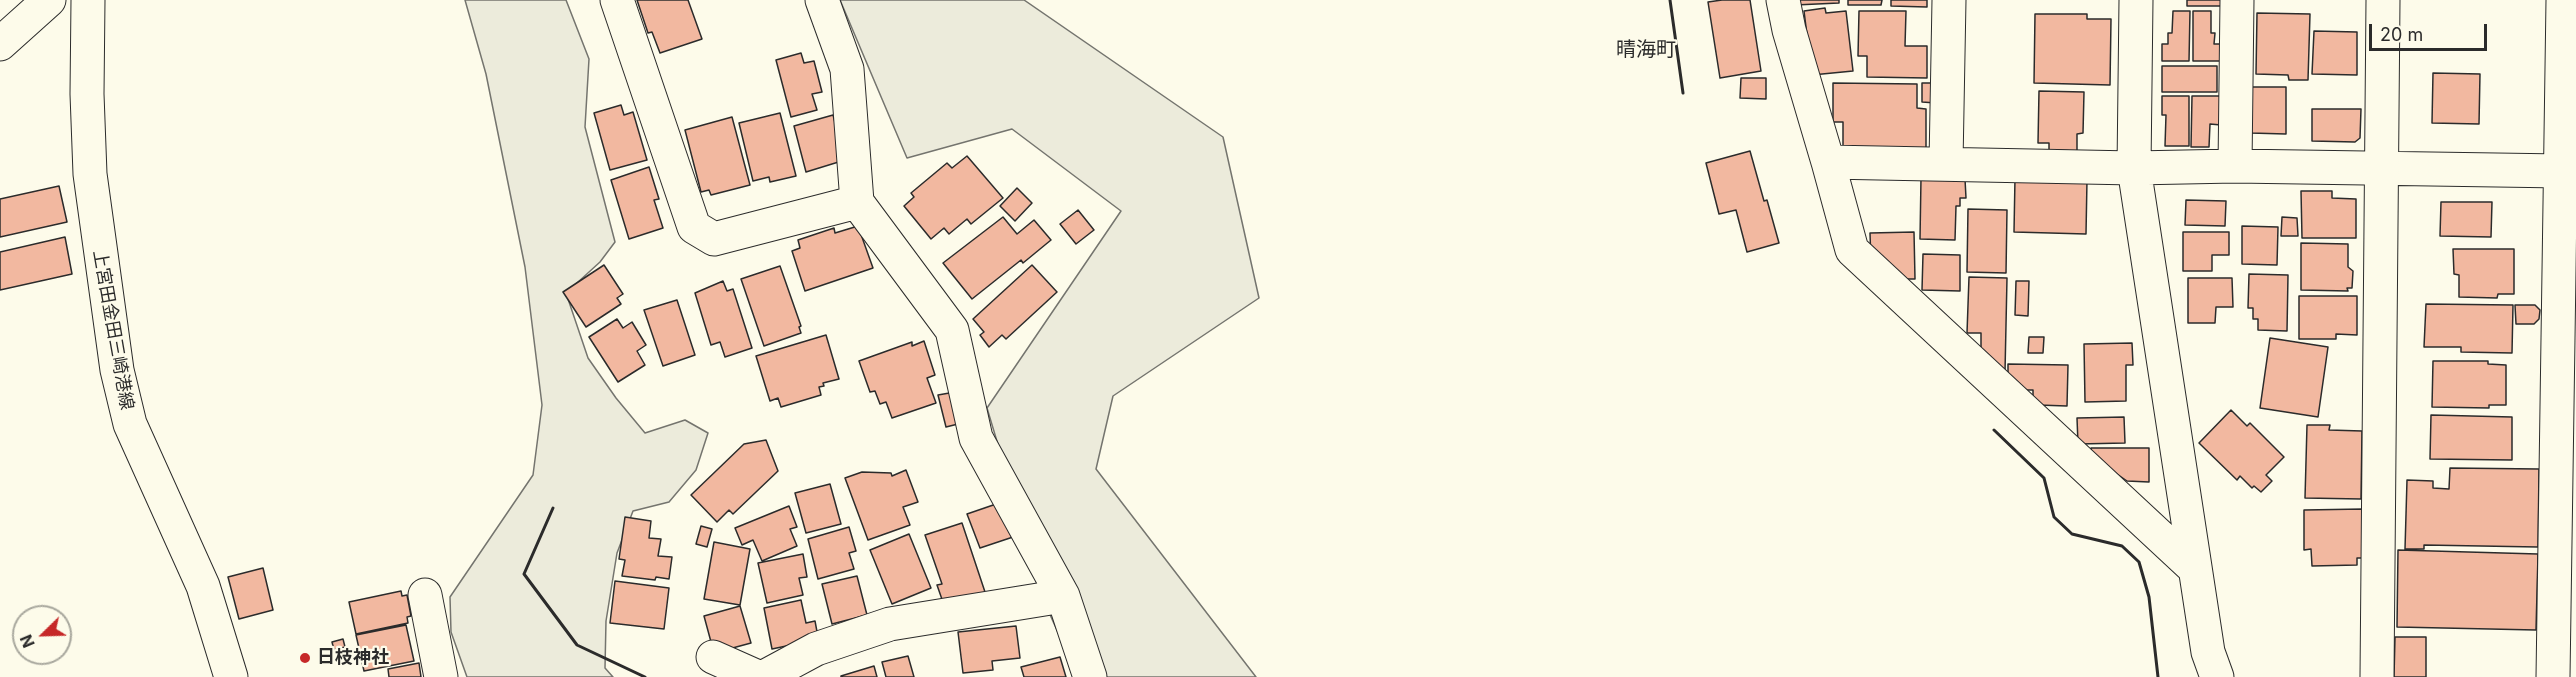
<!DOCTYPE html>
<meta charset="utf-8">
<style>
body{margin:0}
#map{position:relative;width:2576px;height:677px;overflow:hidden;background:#fdfbea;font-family:Inter,sans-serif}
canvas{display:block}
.north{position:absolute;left:12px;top:605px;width:60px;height:60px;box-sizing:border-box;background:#fdfbea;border:2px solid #a9a89e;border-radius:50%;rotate:247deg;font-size:16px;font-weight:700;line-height:24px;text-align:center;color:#2b2b2b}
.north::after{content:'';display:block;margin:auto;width:21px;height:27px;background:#c62828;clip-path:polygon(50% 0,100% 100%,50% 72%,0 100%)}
.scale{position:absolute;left:2369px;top:24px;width:118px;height:27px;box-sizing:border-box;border:3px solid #2b2b2b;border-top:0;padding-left:8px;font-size:18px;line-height:21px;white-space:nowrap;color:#2b2b2b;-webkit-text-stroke:4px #fdfbea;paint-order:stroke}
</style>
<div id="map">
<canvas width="2576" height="677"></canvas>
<div class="north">N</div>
<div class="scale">20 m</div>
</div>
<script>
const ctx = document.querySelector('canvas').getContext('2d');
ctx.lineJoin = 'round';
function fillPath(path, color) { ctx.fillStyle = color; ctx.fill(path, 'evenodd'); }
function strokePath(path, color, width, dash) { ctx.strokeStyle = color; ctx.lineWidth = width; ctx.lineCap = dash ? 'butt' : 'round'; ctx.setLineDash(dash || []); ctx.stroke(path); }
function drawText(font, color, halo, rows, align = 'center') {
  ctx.font = font + ' Inter,"Noto Sans JP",sans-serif'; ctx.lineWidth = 4.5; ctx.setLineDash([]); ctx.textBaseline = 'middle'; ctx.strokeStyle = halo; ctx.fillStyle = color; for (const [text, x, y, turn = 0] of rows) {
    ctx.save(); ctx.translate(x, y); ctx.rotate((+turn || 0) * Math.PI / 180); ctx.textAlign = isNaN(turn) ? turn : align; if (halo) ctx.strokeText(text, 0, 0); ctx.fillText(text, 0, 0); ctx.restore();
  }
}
const green = new Path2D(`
 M465,0H566L589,59L585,127L615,242L600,262L566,293L588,358L616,398L645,433L685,420L708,433L696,470L669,502L633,511L617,553L606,621L605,668L613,677H467L451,632L450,597L533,475L542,405L525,267L486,74Z
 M840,0H1024L1223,137L1259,298L1113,396L1096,469L1256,677H1078L1047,608L987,408L1121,211L1012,129L907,158Z`);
const building = new Path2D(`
 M637,0H688L702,39L660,53L652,32L648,33Z
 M1722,0H1750L1761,71L1720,78L1708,2Z
 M1795,0H1839V3L1795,5Z
 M1848,0H1882L1881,5H1848Z
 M1891,0H1927V7L1891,6Z
 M2187,0H2221V6H2187Z
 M1825,8L1826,13L1846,11L1853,71L1812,75L1804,11Z
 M1859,11H1906L1905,46H1927V78L1867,77V56H1858Z
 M2173,11H2190L2189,61H2162V44H2168V33H2172Z
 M2193,11H2211V33H2215L2214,44H2221L2220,61H2193Z
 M2257,13L2310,14L2308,80H2289L2288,75L2256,74Z
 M2035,14H2087V19H2111L2110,85L2034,83Z
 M2314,31L2357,32V75L2312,74Z
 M801,53L804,63L814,61L822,92L812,94L817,110L791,117L776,60Z
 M2162,66H2217V92H2162Z
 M2433,73L2480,74L2479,124L2432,123Z
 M1741,78H1766V99L1740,98Z
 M1833,83L1917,84V108L1926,109V151H1843V122H1833Z
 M1922,83H1937L1936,103L1922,102Z
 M2250,87H2286V134L2250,133Z
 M2039,91L2084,92L2083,133L2077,134V151L2049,150V143H2038Z
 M2162,96H2189V146H2165L2166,115H2162Z
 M2192,96H2221V125L2210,124L2209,147H2191Z
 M621,105L624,115L633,112L647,160L610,170L594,113Z
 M2312,109H2361L2360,138L2355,142L2312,141Z
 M780,113L796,176L770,182L769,177L753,181L739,123Z
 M833,115L845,160L806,172L794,126Z
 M732,117L750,185L711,195L709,190L701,192L685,130Z
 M1750,151L1764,201L1767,200L1779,243L1747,252L1736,210L1719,214L1706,163Z
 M967,156L1003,198L971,224L967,219L949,234L944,228L931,239L904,206L914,197L911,193L947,163L952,168Z
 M649,167L659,199L654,200L663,228L629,239L611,180Z
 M1921,178L1965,179L1966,198H1960V206H1956L1955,240L1920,239Z
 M2015,178L2087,180L2086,234L2014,232Z
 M59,186L67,222L0,237V199Z
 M1017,188L1032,203L1015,221L1000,206Z
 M2301,191H2332V198L2356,199V238H2302Z
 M2186,200L2226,201L2225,226L2185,225Z
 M2441,202H2492L2491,237L2440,236Z
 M1968,209L2007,210L2006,273L1967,272Z
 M1078,210L1094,230L1076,244L1060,224Z
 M1003,217L1017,234L1034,220L1051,240L1023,263L1021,260L972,299L943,263Z
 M2282,217L2297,218L2298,236H2281Z
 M858,226L873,268L805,291L792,251L800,248L798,240L834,228L835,233Z
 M2242,226L2278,227L2277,265L2242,264Z
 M1914,232L1915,279H1894L1871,264L1870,233Z
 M2183,232H2229V255H2212V271H2183Z
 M65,237L72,274L0,290V252Z
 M2301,243L2348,244V267L2353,271L2352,288H2347L2348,291L2301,290Z
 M2453,249H2514V294H2498L2497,298L2459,297V275L2454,274Z
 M1923,254L1960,255V291L1922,290Z
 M604,265L623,294L617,298L621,304L586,327L563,292Z
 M1032,265L1057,292L1006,339L1002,335L989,347L980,335L984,332L973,319Z
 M780,266L801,326L799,327L801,333L764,346L741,279Z
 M2249,274L2288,275L2287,331L2258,330V319H2253V308H2248Z
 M1969,277L2007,278L2005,372L1981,357V333H1967Z
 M2188,278H2232L2233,307H2216L2215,323H2188Z
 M723,281L727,291L733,289L752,348L725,357L720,342L711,345L695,293Z
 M2016,281H2029L2028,316L2015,315Z
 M2299,296H2357V335L2336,334V339H2299Z
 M677,300L695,355L663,366L644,310Z
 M2426,304L2513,305L2512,353L2461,352V347H2424Z
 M2515,305H2535L2540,310L2539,319L2534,324H2516Z
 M617,319L623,328L632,322L646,345L637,351L645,365L618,382L589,337Z
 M826,335L839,379L823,383L824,386L819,387L821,395L781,407L778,398L770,401L756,356Z
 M2029,337H2044L2043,353H2028Z
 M2270,338L2328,347L2318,417L2260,408Z
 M924,341L935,375L927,378L936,403L892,418L886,402L880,404L875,391L870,392L859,361L912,342V346Z
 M2132,343L2133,365H2126V401L2085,402L2084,344Z
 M2433,361H2488V364L2506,365V405H2489V408L2432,407Z
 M2008,364L2068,365L2067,406L2038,405L2033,402V390H2012L2008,381Z
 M955,392L962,423L946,427L938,395Z
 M2231,410L2247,426L2250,423L2284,457L2266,475L2272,481L2261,492L2254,486L2252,488L2240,476L2237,480L2199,443Z
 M2431,415L2512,417V460L2430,459Z
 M2124,417L2125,443L2078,444L2077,418Z
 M2307,425H2330L2329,430L2362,431L2361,499L2305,498Z
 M766,440L778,471L733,514L729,510L717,522L691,495L744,444Z
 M2091,448H2149V482L2127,481L2091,456Z
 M2450,468L2539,469L2538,547L2424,545V549H2405L2407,480L2433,481V488L2449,489Z
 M906,470L918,502L903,507L910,525L868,540L845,478L862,472L891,473L892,476Z
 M830,484L841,524L806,533L795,493Z
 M1002,502L1013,537L980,548L967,514Z
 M789,506L797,527L790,529L797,546L762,561L753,540L742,545L735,528Z
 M2363,509L2364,558H2357V565L2312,566L2311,549L2304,550V510Z
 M625,517L651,521L649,538L661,539L658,556L672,557L669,579L656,577L655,580L622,576L625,560L619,559Z
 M962,523L986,595L945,608L937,585L942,584L925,535Z
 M701,526L712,529L707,547L696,544Z
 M849,527L856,551L849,553L854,569L818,579L808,539Z
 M909,534L931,588L892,604L870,550Z
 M714,542L750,549L740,605L704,599Z
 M2398,550L2538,554L2536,630L2397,627Z
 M803,554L807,577L799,578L803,595L767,603L758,563Z
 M263,568L273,610L239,619L228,577Z
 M857,576L867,615L832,624L822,584Z
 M615,581L669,588L664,629L610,623Z
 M401,591L402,596L407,595L411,616L407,617L408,623L356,634L349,602Z
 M801,600L806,623L815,621L818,637L810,641L772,649L764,608Z
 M740,606L751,643L714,653L704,616Z
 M406,625L414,661L364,671L356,635Z
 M1016,626L1020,658L992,661L993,670L963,673L958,632Z
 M2395,637H2426V677H2394Z
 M343,639L345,647L334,650L332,642Z
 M908,656L914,677H886L882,662Z
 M1060,657L1066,677H1024L1021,667Z
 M419,663L421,677H389L388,669Z
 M874,666L877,677H841V676Z`);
const minor = new Path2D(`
 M617,0L694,227L714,239L857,202
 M822,0L847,69L857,202L952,330L976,438L1063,596L1090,677
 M1783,0L1789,30L1828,162L2134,168L2235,166L2562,171
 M2136,0L2134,168L2208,652L2217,677
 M0,44L49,0
 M1828,162L1852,250L2195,569
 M1946,163L1949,0
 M2235,166L2237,0
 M425,595L441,677
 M713,657L758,677
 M764,677L816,649L890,624L1063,596
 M2377,677L2383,0
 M2553,677L2563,0`);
const major = new Path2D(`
 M88,0L87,94L90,174L117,370L130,424L203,586L231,677`);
const wall = new Path2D(`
 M1670,0L1683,93
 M1994,430L2044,478L2054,517L2072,534L2122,546L2139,562L2149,597L2158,677
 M553,508L524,574L577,645L645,677`);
const markers = [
 [305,658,6,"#c62828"]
];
const streetNames = [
 ["上宮田金田三崎港線",113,330,80]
];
const poiNames = [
 ["日枝神社",317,658]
];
const neighbourhoodNames = [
 ["晴海町",1646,50]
];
fillPath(green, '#ecebdb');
strokePath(green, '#74746e', 1.5);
fillPath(building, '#f2b8a0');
strokePath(building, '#2b2b2b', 1.5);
strokePath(minor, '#2b2b2b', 35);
strokePath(major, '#2b2b2b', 35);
strokePath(minor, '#fdfbea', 33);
strokePath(major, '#fdfbea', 33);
strokePath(wall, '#2b2b2b', 3);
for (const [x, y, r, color] of markers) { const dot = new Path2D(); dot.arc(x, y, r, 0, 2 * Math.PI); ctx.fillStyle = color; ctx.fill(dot); strokePath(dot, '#fdfbea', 2); }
drawText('18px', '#2b2b2b', '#fdfbea', streetNames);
drawText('bold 18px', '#2b2b2b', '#fdfbea', poiNames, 'left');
drawText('20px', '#2b2b2b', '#fdfbea', neighbourhoodNames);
</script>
